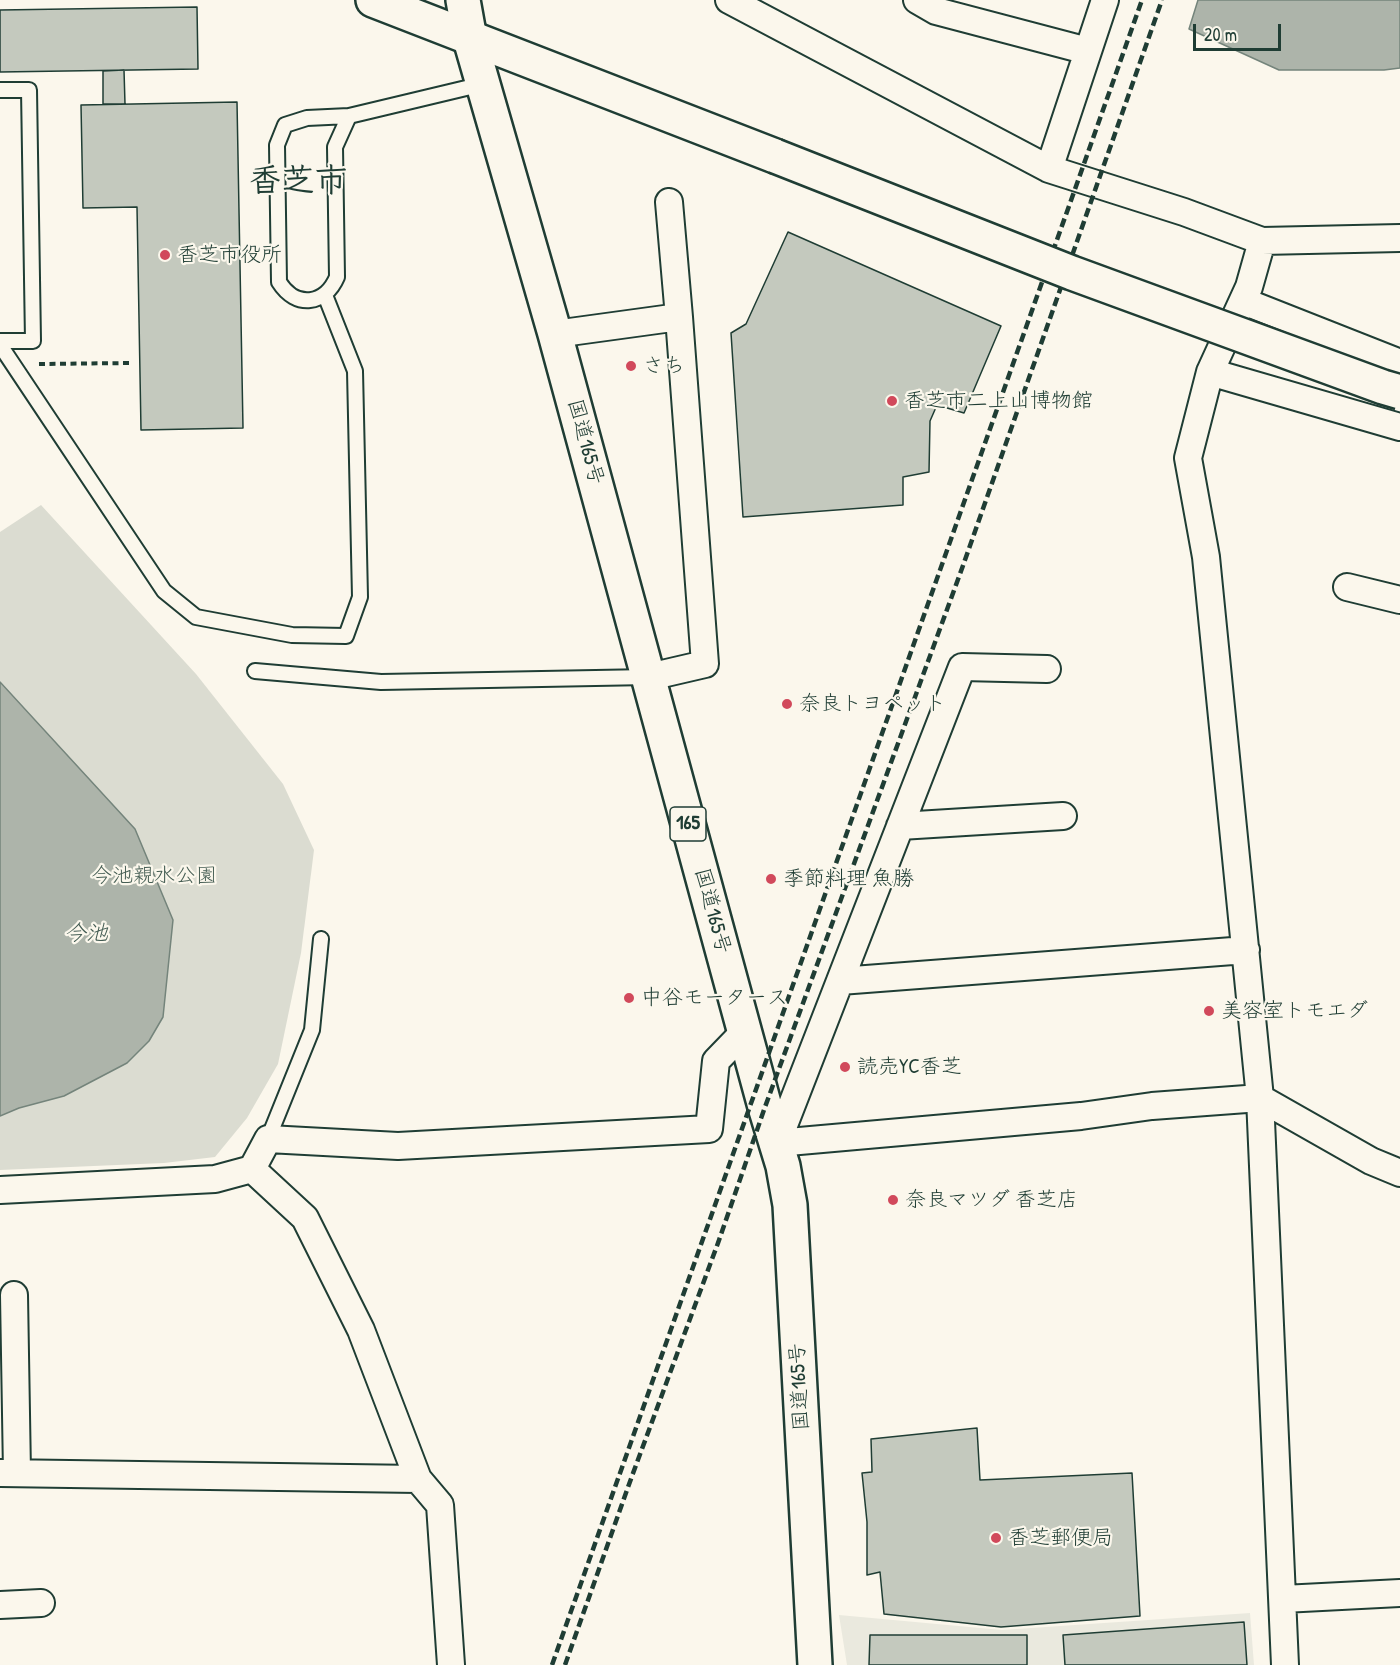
<!DOCTYPE html>
<meta charset="utf-8">
<style>
body{margin:0}
#map{position:relative;width:1400px;height:1665px;overflow:hidden;background:#fbf7ec;font-family:"Patrick Hand",sans-serif}
canvas{display:block}
.scale{position:absolute;left:1193px;top:24px;width:88px;height:27px;box-sizing:border-box;border:3px solid #1f3d34;border-top:0;padding-left:8px;font-size:18px;line-height:21px;white-space:nowrap;color:#1f3d34;-webkit-text-stroke:4px #fbf7ec;paint-order:stroke}
</style>
<div id="map">
<canvas width="1400" height="1665"></canvas>
<div class="scale">20 m</div>
</div>
<script>
const ctx = document.querySelector('canvas').getContext('2d');
ctx.lineJoin = 'round';
function fillPath(path, color) { ctx.fillStyle = color; ctx.fill(path, 'evenodd'); }
function strokePath(path, color, width, dash) { ctx.strokeStyle = color; ctx.lineWidth = width; ctx.lineCap = dash ? 'butt' : 'round'; ctx.setLineDash(dash || []); ctx.stroke(path); }
function drawText(font, color, halo, rows, align = 'center') {
  ctx.font = font + ' "Patrick Hand","Klee One",sans-serif'; ctx.lineWidth = 4.5; ctx.setLineDash([]); ctx.textBaseline = 'middle'; ctx.strokeStyle = halo; ctx.fillStyle = color; for (const [text, x, y, turn = 0] of rows) {
    ctx.save(); ctx.translate(x, y); ctx.rotate((+turn || 0) * Math.PI / 180); ctx.textAlign = isNaN(turn) ? turn : align; if (halo) ctx.strokeText(text, 0, 0); ctx.fillText(text, 0, 0); ctx.restore();
  }
}
const built = new Path2D(`
 M1250,1613L1254,1665H847L839,1615L1002,1630Z`);
const green = new Path2D(`
 M41,505L196,674L283,784L314,850L301,953L278,1064L247,1118L215,1157L164,1163L0,1170V532Z`);
const water = new Path2D(`
 M1198,0H1400V68L1384,70H1279L1189,29Z
 M0,682L135,829L173,920L163,1017L149,1041L127,1063L64,1096L19,1108L0,1116Z`);
const building = new Path2D(`
 M197,7L198,69L0,72V10Z
 M124,70L125,104H103V71Z
 M237,102L243,428L141,430L137,207L83,208L81,105Z
 M788,232L1001,326L964,413L937,405L930,421L929,472L903,477V505L743,517L731,333L746,324Z
 M977,1428L980,1480L1132,1473L1140,1616L1001,1627L884,1614L880,1572L867,1575V1522L862,1473L872,1472L871,1439Z
 M1244,1622L1247,1665H1065L1063,1635Z
 M870,1635H1027V1665H869Z`);
const path = new Path2D(`
 M39,364L132,363`);
const lane = new Path2D(`
 M0,90H29L33,341H0
 M349,116L335,147L337,277C325,305 296,309 279,282L277,145L285,125L307,118Z
 M349,116L483,84
 M0,345L164,591L196,617L292,635L346,636L360,597L355,371L325,295
 M255,671L381,682L649,677
 M268,1139L312,1030L321,939`);
const street = new Path2D(`
 M729,0L1049,169L1105,0
 M917,0L936,11L1088,51
 M1049,169L1184,212L1262,241
 M1243,301L1400,363
 M555,334L679,317
 M1210,372L1400,427
 M1347,587L1400,600
 M1047,669L962,667L777,1143L1081,1116L1152,1106L1260,1098L1371,1161L1400,1173
 M649,677L705,664L679,317L669,202
 M900,826L1063,816
 M840,981L1246,950
 M0,1190L215,1179L252,1169
 M14,1295L17,1473
 M0,1473L418,1479
 M1283,1599L1400,1593
 M0,1605L41,1603
 M451,1665L440,1505L418,1479L361,1330L305,1218L252,1169L268,1139L398,1146L709,1129L716,1061L745,1031
 M1285,1665L1260,1098L1206,557L1188,458L1210,372L1249,287L1262,241L1400,238`);
const secondary = new Path2D(`
 M373,0L775,156`);
const highway = new Path2D(`
 M463,0L470,39L555,334L765,1107L783,1166L790,1205L815,1665`);
const rail = new Path2D(`
 M552,1665L1142,0
 M565,1665L632,1476L718,1243L765,1107L960,574L1162,0`);
const secondaryBridge = new Path2D(`
 M775,156L1072,273L1383,387L1400,392`);
const markers = [
 [165,255,6,"#d1495b"],
 [631,366,6,"#d1495b"],
 [892,401,6,"#d1495b"],
 [787,704,6,"#d1495b"],
 [771,879,6,"#d1495b"],
 [629,998,6,"#d1495b"],
 [1209,1011,6,"#d1495b"],
 [845,1067,6,"#d1495b"],
 [893,1200,6,"#d1495b"],
 [996,1538,6,"#d1495b"]
];
const shields = [
 [688,824,36]
];
const shieldNames = [
 ["165",688,824]
];
const poiNames = [
 ["香芝市役所",177,255],
 ["さち",643,366],
 ["香芝市二上山博物館",904,401],
 ["奈良トヨペット",799,704],
 ["季節料理 魚勝",783,879],
 ["中谷モータース",641,998],
 ["美容室トモエダ",1221,1011],
 ["読売YC香芝",857,1067],
 ["奈良マツダ 香芝店",905,1200],
 ["香芝郵便局",1008,1538]
];
const streetNames = [
 ["国道165号",585,442,75],
 ["国道165号",712,911,75],
 ["国道165号",800,1387,-93]
];
const parkNames = [
 ["今池親水公園",154,876]
];
const waterNames = [
 ["今池",86,934]
];
const townNames = [
 ["香芝市",298,182]
];
fillPath(built, '#eae9de');
fillPath(green, '#dbdcd1');
fillPath(water, '#adb4aa');
strokePath(water, '#74847b', 1.5);
fillPath(building, '#c4c9be');
strokePath(building, '#1f3d34', 1.5);
strokePath(lane, '#1f3d34', 18);
strokePath(street, '#1f3d34', 30);
strokePath(secondary, '#1f3d34', 38);
strokePath(highway, '#1f3d34', 38);
strokePath(path, '#1f3d34', 4, [6, 4.5]);
strokePath(lane, '#fbf7ec', 14);
strokePath(street, '#fbf7ec', 26);
strokePath(secondary, '#fbf7ec', 33);
strokePath(highway, '#fbf7ec', 33);
strokePath(rail, '#1f3d34', 4.5, [9, 4.5]);
strokePath(secondaryBridge, '#1f3d34', 38, []);
strokePath(secondaryBridge, '#fbf7ec', 33);
for (const [x, y, r, color] of markers) { const dot = new Path2D(); dot.arc(x, y, r, 0, 2 * Math.PI); ctx.fillStyle = color; ctx.fill(dot); strokePath(dot, '#fbf7ec', 2); }
for (const [x, y, w] of shields) { const box = new Path2D(); box.roundRect(x - w / 2, y - 17, w, 34, 4.5); ctx.fillStyle = '#fbf7ec'; ctx.fill(box); strokePath(box, '#1f3d34', 1.5); }
drawText('bold 20px', '#1f3d34', null, shieldNames);
drawText('21px', '#1f3d34', '#fbf7ec', poiNames, 'left');
drawText('21px', '#1f3d34', '#fbf7ec', streetNames);
drawText('21px', '#455d53', '#fbf7ec', parkNames);
drawText('italic 22px', '#425b52', '#fbf7ec', waterNames);
drawText('bold 33px', '#1f3d34', '#fbf7ec', townNames);
</script>
